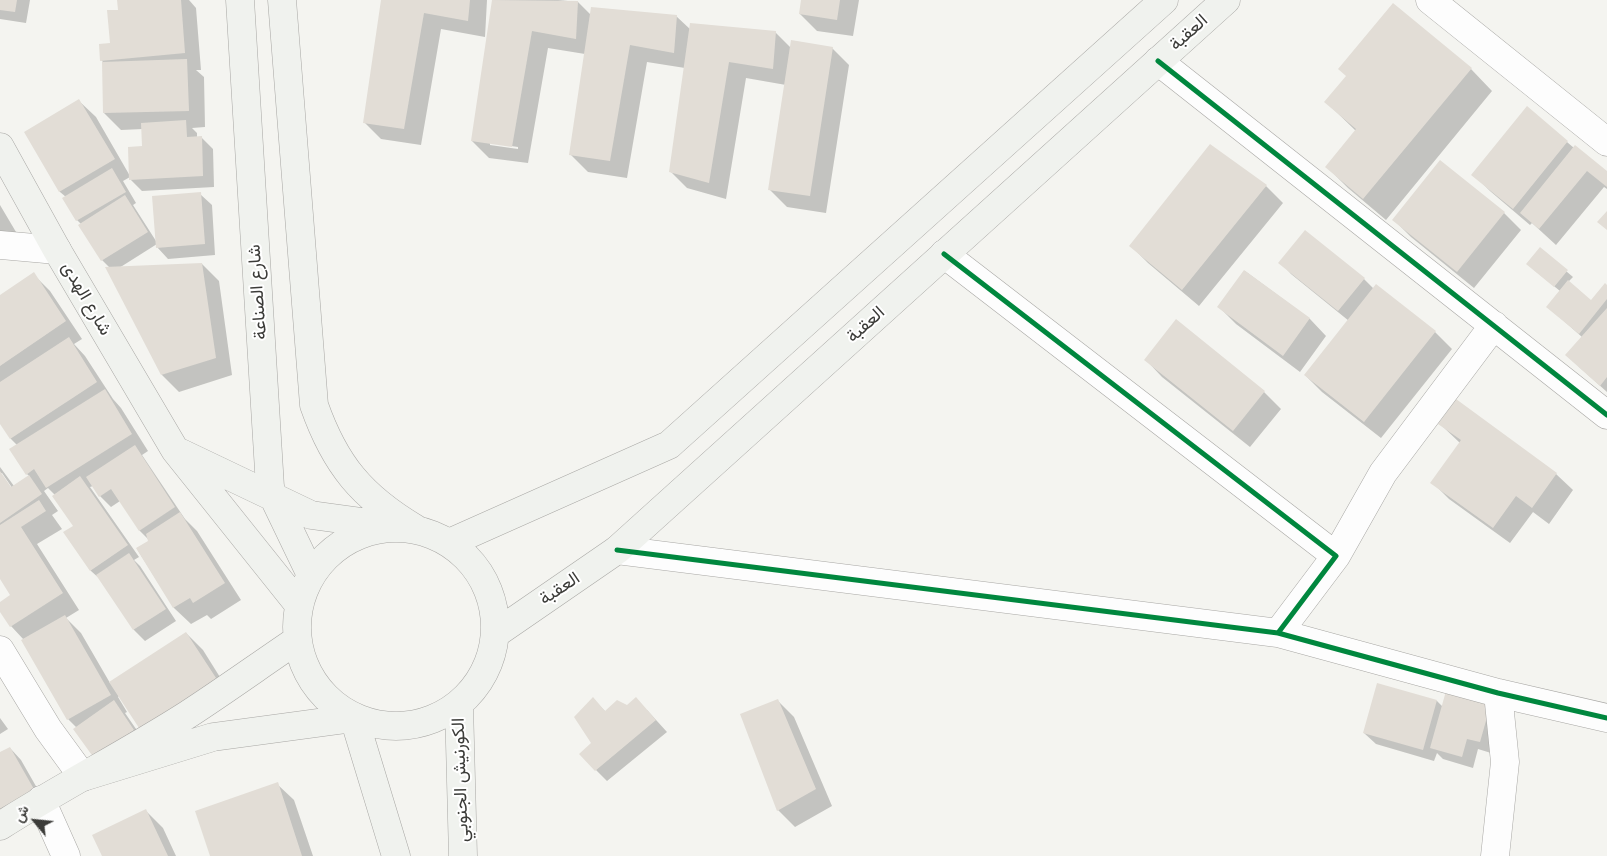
<!DOCTYPE html>
<meta charset="utf-8">
<style>
body{margin:0}
#map{position:relative;width:1607px;height:856px;overflow:hidden;background:#f4f4f0;font-family:"Varela Round",Vazirmatn,sans-serif}
canvas{display:block}
.north{position:absolute;left:10px;top:796px;width:50px;height:50px;-webkit-text-stroke:4px #fff;paint-order:stroke;rotate:298deg;font-size:14px;font-weight:700;line-height:20px;text-align:center;color:#3c3c39}
.north::after{content:'';display:block;margin:auto;width:18px;height:22px;background:#3c3c39;clip-path:polygon(50% 0,100% 100%,50% 72%,0 100%)}
</style>
<div id="map">
<canvas width="1607" height="856"></canvas>
<div class="north">ش</div>
</div>
<script>
const ctx = document.querySelector('canvas').getContext('2d');
ctx.lineJoin = 'round';
function fillPath(path, color) { ctx.fillStyle = color; ctx.fill(path, 'evenodd'); }
function strokePath(path, color, width, dash) { ctx.strokeStyle = color; ctx.lineWidth = width; ctx.lineCap = dash ? 'butt' : 'round'; ctx.setLineDash(dash || []); ctx.stroke(path); }
function drawText(font, color, halo, rows, align = 'center') {
  ctx.font = font + ' "Varela Round",Vazirmatn,sans-serif'; ctx.lineWidth = 4; ctx.setLineDash([]); ctx.textBaseline = 'middle'; ctx.strokeStyle = halo; ctx.fillStyle = color; for (const [text, x, y, turn = 0] of rows) {
    ctx.save(); ctx.translate(x, y); ctx.rotate((+turn || 0) * Math.PI / 180); ctx.textAlign = isNaN(turn) ? turn : align; if (halo) ctx.strokeText(text, 0, 0); ctx.fillText(text, 0, 0); ctx.restore();
  }
}
const shadow = new Path2D(`
 M0,0H30L26,23L0,19Z
 M118,0H189L196,8L201,70H196L204,77L205,127L192,128L197,133V138L201,137L213,149L214,187L142,191L130,179V177L123,181L136,203L133,205L156,241L200,194L212,205L215,255L168,259L157,247V244L119,268L202,264L219,281L232,375L179,392L162,375L110,268L102,260L81,224L77,220L64,198L66,197L60,192L26,132L79,101L96,117L130,176L144,147L143,129L121,130L104,113L103,62L101,60L111,44L119,11Z
 M382,0H487L485,37L441,29L421,145L381,139L364,122Z
 M493,0H558L578,2L591,15L676,16L691,30L775,32L791,48H832L849,65L826,213L787,207L770,190L786,85L746,78L726,199L687,188L670,171L685,68L647,62L627,178L588,172L571,155L585,54L548,48L528,163L489,158L472,141ZM490,143L518,147V149L490,145Z
 M802,0H859L853,36L817,31L800,14Z
 M1393,5L1471,69L1492,91L1386,220L1348,188L1327,167L1356,131L1326,102L1347,77Z
 M1527,108L1574,148L1607,173V189L1604,187L1556,245L1532,223L1530,225L1490,191L1473,174Z
 M1210,146L1266,186L1283,203L1199,306L1148,263L1131,246Z
 M0,205L16,232L9,244L0,242Z
 M1504,213L1521,230L1474,288L1411,237L1394,220Z
 M1540,249L1573,277L1568,282L1591,302L1607,286V392L1578,366L1582,337L1548,307L1560,291L1533,269Z
 M1280,262L1364,279L1374,289L1435,332L1452,349L1381,438L1322,392L1305,375L1349,321L1291,274Z
 M1245,271L1310,319L1326,336L1300,372L1236,324L1219,307Z
 M33,274L50,291L82,339L74,344L85,356L113,399L121,408L148,451L142,455L185,519L197,531L241,600L211,619L207,615L191,624L174,608L137,549L149,542L148,539L139,530L120,501L111,507L100,496L93,486L90,487L139,557L134,560L140,566L176,621L145,641L134,630L101,580L91,571L65,533L74,526L55,495L48,488L44,491L58,511L52,515L62,529L37,544L79,610L66,618L81,633L110,683L186,633L203,650L233,698L119,696L118,697L127,712L125,713L145,742L106,769L77,728L68,719L24,640L11,626L0,609V603L12,596L0,577V474L13,493L15,492L2,473H0V467L14,486L29,476L27,474L17,445L11,439L0,422V296Z
 M1177,321L1264,392L1281,409L1250,447L1162,377L1146,360Z
 M1440,424L1556,474L1573,490L1549,524L1533,512L1510,543L1449,499L1432,482L1460,443Z
 M1378,684L1437,701L1443,707L1490,704L1491,753L1478,749L1473,768L1443,759L1437,753L1434,761L1376,744L1364,733Z
 M593,699L606,712L627,707L647,710L667,732L607,781L596,770L593,743Z
 M777,700L794,717L832,806L795,827L778,810L742,715Z
 M0,718L8,729L0,734Z
 M10,748L21,760L37,788L0,809V754Z
 M277,784L294,800L313,856H212Z
 M146,811L163,828L176,856H103Z`);
const building = new Path2D(`
 M0,0H17L15,12L0,10Z
 M117,0H181L185,53L100,61L99,44L110,43L107,10H118Z
 M381,0H470L468,21L424,13L404,129L363,123Z
 M492,0L578,1L576,39L532,31L512,147L471,141Z
 M801,0H840L837,20L799,14Z
 M1393,3L1472,68L1363,199L1325,167L1356,129L1324,102L1346,76L1338,69Z
 M591,7L677,15L674,53L630,45L610,161L569,155Z
 M690,23L776,31L773,69L729,62L709,183L669,172Z
 M791,40L833,47L810,196L768,190Z
 M187,59L189,111L103,113L102,62Z
 M79,99L115,159L59,192L24,132Z
 M1527,106L1568,141L1513,209L1471,175Z
 M186,120L187,137L202,136L203,176L129,180L128,147L142,146L141,123Z
 M1210,144L1267,185L1182,290L1129,246Z
 M1575,145L1607,171V187L1587,171L1539,229L1520,213Z
 M1440,160L1505,212L1457,272L1392,220Z
 M112,168L126,192L76,221L62,198Z
 M201,192L205,244L156,248L152,196Z
 M125,195L148,232L101,261L78,225Z
 M1607,211V230L1597,222Z
 M1305,230L1365,278L1338,311L1278,263Z
 M1540,247L1568,270L1554,287L1526,264Z
 M202,263L216,358L161,375L105,267Z
 M1244,270L1310,318L1283,356L1217,307Z
 M34,272L66,321L0,366V295Z
 M1568,280L1591,300L1605,283L1607,285V299L1579,334L1546,307Z
 M1376,284L1436,331L1364,422L1304,375Z
 M1607,308V377L1600,386L1565,355Z
 M1176,319L1265,391L1233,431L1144,360Z
 M69,337L97,382L10,439L0,424V382Z
 M105,389L132,434L46,488L34,469L26,475L9,449Z
 M1456,399L1557,473L1532,508L1516,496L1493,528L1430,483L1461,440L1438,424Z
 M135,445L175,507L139,531L111,489L99,497L86,477Z
 M0,471L11,487L29,475L42,494L0,523Z
 M80,476L128,545L90,571L63,532L73,526L52,496Z
 M39,500L46,511L21,527L63,593L10,627L0,612V602L10,595L0,579V525Z
 M180,512L225,583L193,603L190,598L173,608L136,548L148,541L146,534Z
 M129,553L166,609L133,630L96,575Z
 M65,615L111,695L67,720L21,640Z
 M186,632L218,681L141,731L109,682Z
 M1377,683L1437,700L1423,750L1363,733Z
 M1446,691L1491,703L1480,742L1467,739L1462,757L1430,748Z
 M593,697L605,711L617,700L627,705L636,697L656,720L595,771L579,754L591,743L574,717Z
 M778,699L816,789L777,811L740,714Z
 M114,700L134,730L94,758L73,729Z
 M10,747L35,791L0,811V752Z
 M278,782L302,856H210L195,811Z
 M146,809L168,856H102L92,835Z`);
const street = new Path2D(`
 M1430,0L1607,142
 M1158,61L1607,415
 M0,245L57,250
 M944,254L1336,556L1278,633
 M617,550L1278,633L1498,693L1607,718
 M1336,556L1383,473L1494,325
 M0,650L48,729L83,777
 M41,800L66,856
 M1495,856L1505,762L1498,693`);
const secondary = new Path2D(`
 M240,0L270,487L273,496L311,575
 M282,0L314,405C335,465 362,497 416,529
 M0,147L57,250L175,450L299,605
 M181,453L311,515L384,525
 M297 627a99 99 0 1 1 198 0a99 99 0 1 1-198 0Z
 M449,543L669,445L1164,0
 M495,634L617,550L1226,0
 M459,705L463,856
 M83,777L213,737L354,718L396,856
 M0,826C61,787 126,754 187,715C224,691 260,665 297,640`);
const cycleway = new Path2D(`
 M1158,61L1607,415
 M944,254L1336,556L1278,633
 M617,550L1278,633L1498,693L1607,718`);
const streetNames = [
 ["العقبة",1189,33,-42],
 ["شارع الصناعة",258,292,-94],
 ["شارع الهدى",86,299,60],
 ["العقبة",866,325,-42],
 ["العقبة",560,589,-34],
 ["الكورنيش الجنوبي",461,780,-92]
];
fillPath(shadow, '#0003');
fillPath(building, '#e2ddd6');
strokePath(street, '#a8a7a4', 29);
strokePath(secondary, '#a8a7a4', 29);
strokePath(street, '#fdfdfd', 28);
strokePath(secondary, '#f0f2ee', 28);
strokePath(cycleway, '#00873e', 5);
drawText('18px', '#3c3c39', '#fff', streetNames);
</script>
